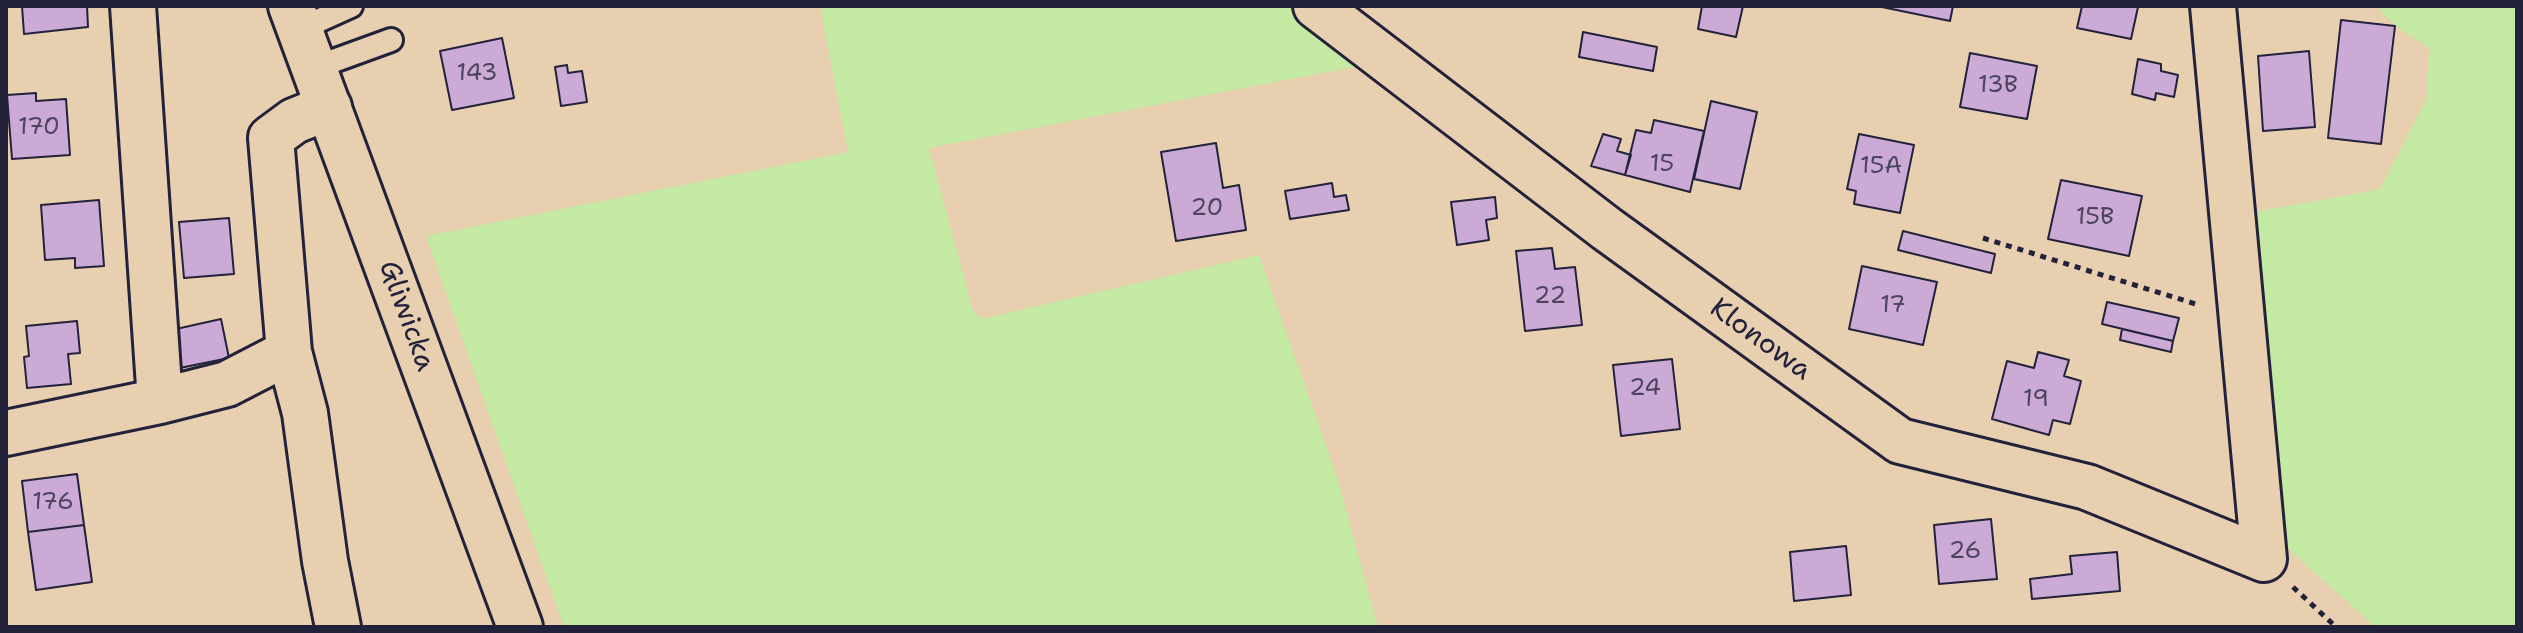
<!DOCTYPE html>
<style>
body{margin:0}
#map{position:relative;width:2523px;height:633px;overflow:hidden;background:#e8cfb0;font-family:"Shantell Sans",sans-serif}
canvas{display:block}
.frame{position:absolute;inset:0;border:8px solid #22223b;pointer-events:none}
</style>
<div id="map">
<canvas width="2523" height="633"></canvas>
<div class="frame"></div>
</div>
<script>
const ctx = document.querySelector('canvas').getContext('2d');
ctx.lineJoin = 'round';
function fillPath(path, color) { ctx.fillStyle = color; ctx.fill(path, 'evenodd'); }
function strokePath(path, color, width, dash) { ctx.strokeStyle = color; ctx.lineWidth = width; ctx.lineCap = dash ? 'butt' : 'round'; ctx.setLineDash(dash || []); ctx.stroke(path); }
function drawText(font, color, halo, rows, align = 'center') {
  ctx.font = font + ' "Shantell Sans",sans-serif'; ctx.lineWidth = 7; ctx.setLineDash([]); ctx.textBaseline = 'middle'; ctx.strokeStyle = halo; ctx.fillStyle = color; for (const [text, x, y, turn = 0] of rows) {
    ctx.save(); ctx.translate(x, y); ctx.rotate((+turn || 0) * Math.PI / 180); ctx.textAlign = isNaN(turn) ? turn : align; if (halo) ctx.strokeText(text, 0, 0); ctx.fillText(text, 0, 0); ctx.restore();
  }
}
const green = new Path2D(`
 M820,6H1299L1370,64L929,148L973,311L981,319L1259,255L1336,474L1378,627H564L426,236L848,152Z
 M2376,6H2517V627H2375L2281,542L2250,213L2380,189L2427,98L2429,48L2395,26Z`);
const building = new Path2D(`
 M22,6H87L88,27L24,34Z
 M1702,6H1743L1736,37L1698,29Z
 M1877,6H1953L1950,21Z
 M2082,6L2138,7L2131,39L2077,28Z
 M2341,20L2395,26L2381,144L2328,138Z
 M1583,32L1657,47L1653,71L1579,57Z
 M502,38L514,98L452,110L440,51Z
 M2309,51L2315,127L2263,131L2258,56Z
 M1970,53L2037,66L2027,119L1960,107Z
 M2138,59L2161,64V71L2178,75L2174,97L2156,93L2155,100L2132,94Z
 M567,65L568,73L582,71L587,102L561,106L555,67Z
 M36,93V101L66,99L70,155L12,159L7,95Z
 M1711,101L1757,112L1740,189L1694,179Z
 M1654,120L1704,131L1690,192L1625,175L1636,130L1651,133Z
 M1603,134L1621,139L1617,151L1631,155L1625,175L1591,166Z
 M1859,134L1914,145L1900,213L1854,204L1856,191L1847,189Z
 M1216,143L1223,188L1239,185L1246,230L1176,241L1161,152Z
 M2061,180L2142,196L2129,256L2048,239Z
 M1332,183L1334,197L1346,195L1349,210L1290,219L1285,191Z
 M1495,197L1497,218L1486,220L1489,240L1457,245L1451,202Z
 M99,200L104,266L75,268V258L45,260L41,205Z
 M229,218L234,274L184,278L179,222Z
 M1903,231L1995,254L1991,273L1898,250Z
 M1552,248L1555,269L1575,267L1582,325L1525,331L1516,251Z
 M1862,266L1937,282L1923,345L1849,329Z
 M2107,302L2179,318L2173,341L2102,324Z
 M221,319L229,358L175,369L167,331Z
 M77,321L80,353L68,354L71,384L27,388L24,357L29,356L26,326Z
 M2122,329L2173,341L2171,352L2120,340Z
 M2038,352L2069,360L2064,376L2081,381L2070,424L2053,420L2049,435L1992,419L2007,361L2034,368Z
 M1672,359L1680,429L1621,436L1613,365Z
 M77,474L84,525L28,532L22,481Z
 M1991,519L1997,579L1939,584L1934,525Z
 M84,525L92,582L36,590L28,532Z
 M1846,546L1851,595L1794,601L1790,552Z
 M2117,552L2120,591L2032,599L2030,579L2072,574L2070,556Z`);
const path = new Path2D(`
 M1983,238L2199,305
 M2293,587L2336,627`);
const lane = new Path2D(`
 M300,29L351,6
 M314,68L391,40`);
const street = new Path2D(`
 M133,6L160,401
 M1316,6L1607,229L1900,441L2087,487L2264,559L2213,6
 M289,352L305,413L325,561L338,627
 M6,433L160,401L227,384L289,352L271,138L294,121L329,107`);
const primary = new Path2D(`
 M291,6L520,627`);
const numberNames = [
 ["143",477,74],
 ["13B",1998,86],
 ["170",39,128],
 ["15",1662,165],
 ["15A",1881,167],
 ["20",1207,209],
 ["15B",2095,218],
 ["22",1550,297],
 ["17",1893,306],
 ["24",1645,389],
 ["19",2036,400],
 ["176",53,503],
 ["26",1965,552]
];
const streetNames = [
 ["Gliwicka",406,316,70],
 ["Klonowa",1760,340,36]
];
fillPath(green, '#c3e9a3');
fillPath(building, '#cbaad5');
strokePath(building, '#22223b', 2);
strokePath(lane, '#22223b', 28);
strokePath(street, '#22223b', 50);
strokePath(primary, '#22223b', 50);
strokePath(path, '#22223b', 5, [6, 6]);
strokePath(lane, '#e8cfb0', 22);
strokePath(street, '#e8cfb0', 44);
strokePath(primary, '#e8cfb0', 44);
drawText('24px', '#4c4462', null, numberNames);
drawText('28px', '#22223b', '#e8cfb0', streetNames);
</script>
